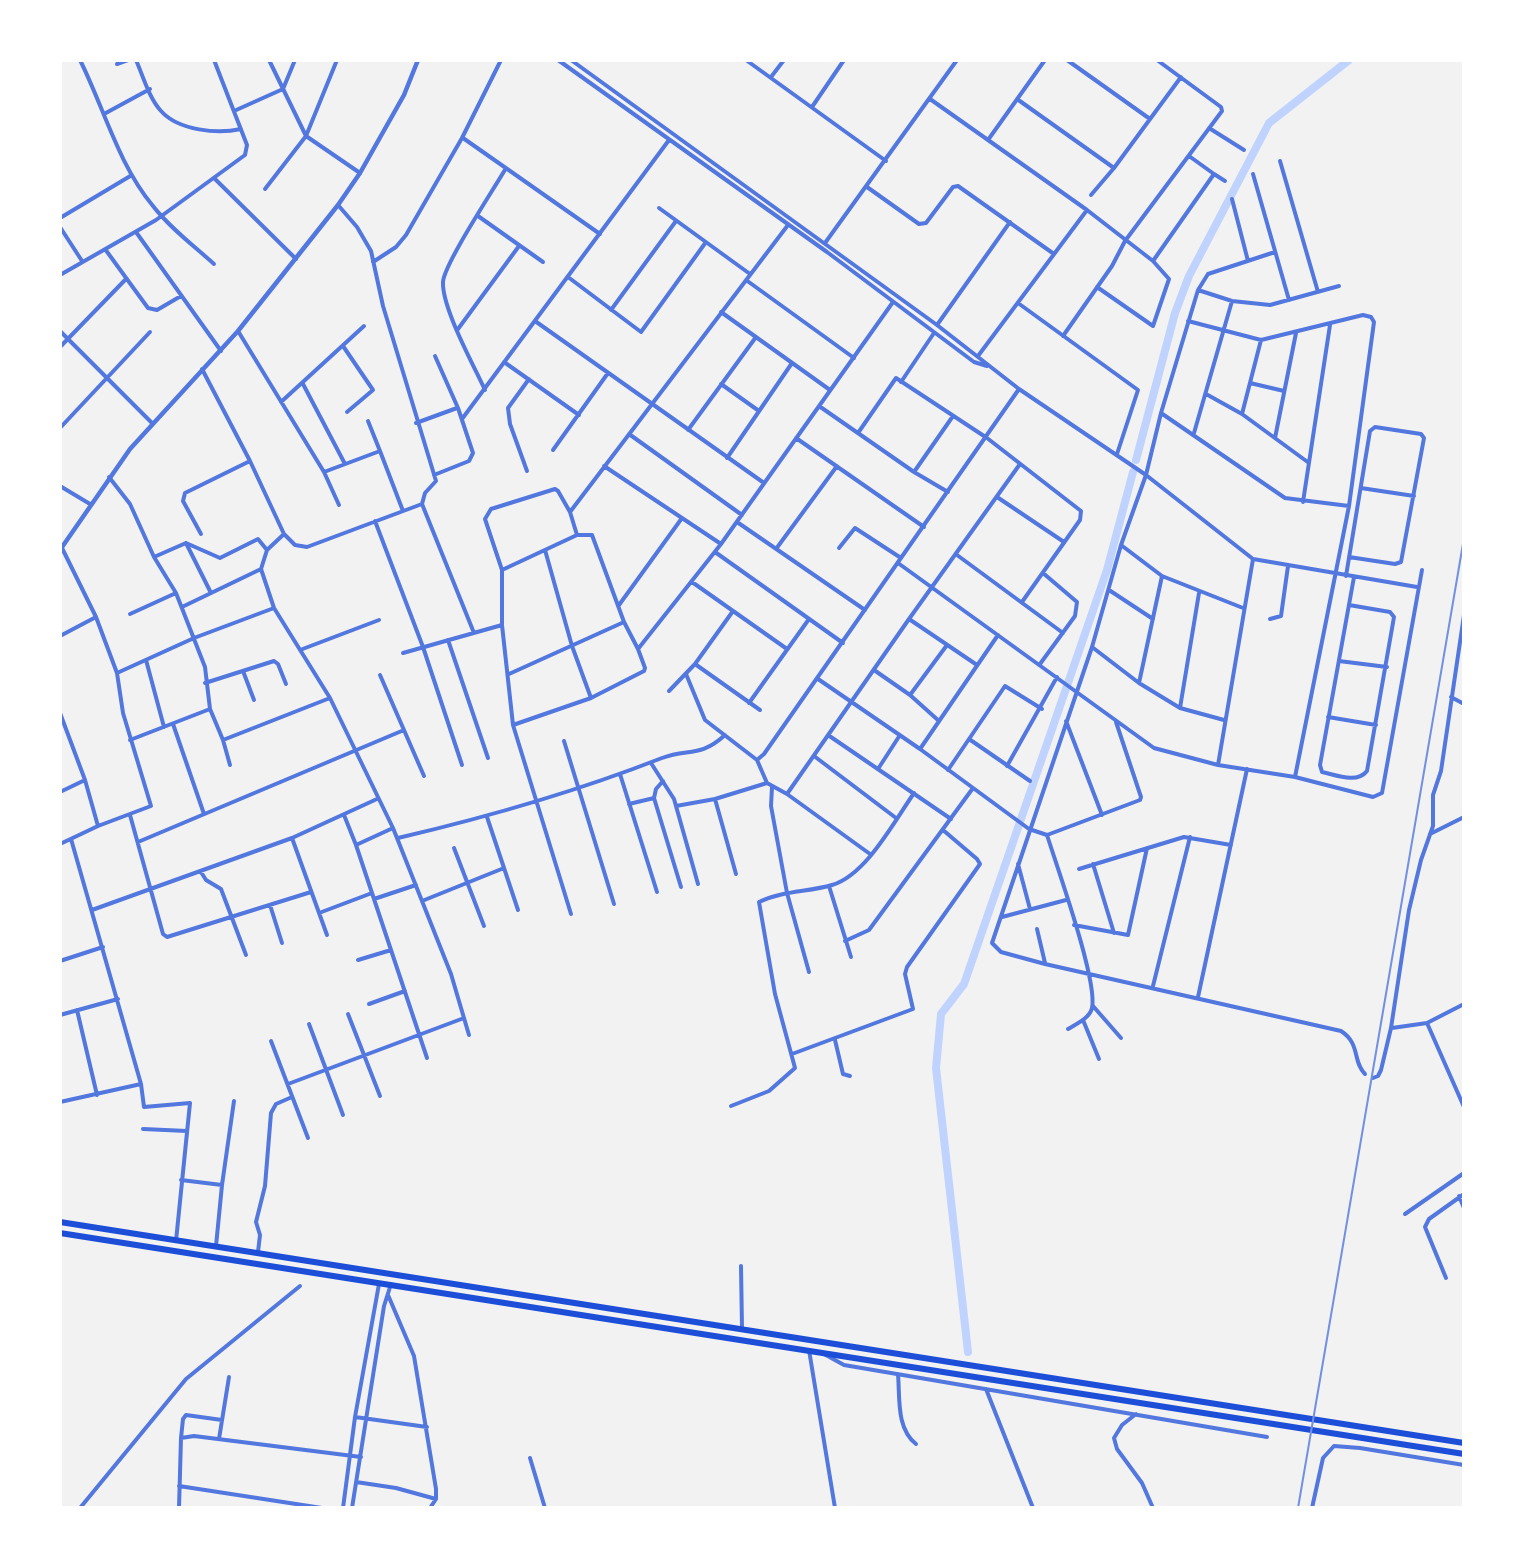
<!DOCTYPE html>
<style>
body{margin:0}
#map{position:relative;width:1524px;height:1568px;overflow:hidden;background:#f2f2f2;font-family:Commissioner,sans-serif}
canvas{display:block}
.frame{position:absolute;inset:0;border:62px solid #fff;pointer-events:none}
</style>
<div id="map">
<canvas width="1524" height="1568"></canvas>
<div class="frame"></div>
</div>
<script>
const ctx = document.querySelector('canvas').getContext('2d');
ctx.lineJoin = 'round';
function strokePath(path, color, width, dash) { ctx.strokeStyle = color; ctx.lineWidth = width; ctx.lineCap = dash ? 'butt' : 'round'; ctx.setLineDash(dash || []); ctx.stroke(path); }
const canal = new Path2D(`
 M1136,460L1175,313L1189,276L1269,123L1349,60
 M968,1352L936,1068L941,1014L964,984L1107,570L1133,472`);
const minor = new Path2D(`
 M80,60C104,108 118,164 153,206C170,228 193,245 214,264
 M136,60C143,76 149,98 161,111C179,131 218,134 241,129
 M269,60L306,136L360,173
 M558,60L827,252L974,362L987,366
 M571,60L937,325L1019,389L1146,475L1253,559L1417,587
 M746,60L886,161
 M1067,60L1150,119
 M117,64L128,60
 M771,77L784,60
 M930,99L1087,210L1153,261L1169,279L1153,326L1097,287
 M1017,99L1114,168L1181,77
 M812,107L844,60
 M234,111L283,89L295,60
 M104,114L150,89
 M1209,128L1244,150
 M463,138L600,234
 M988,140L1045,60
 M1280,161L1318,292
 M1214,174L1225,181
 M1253,174L1289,300
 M214,178L296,259
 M867,187L919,224L926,223L953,187L958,186L1054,254
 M265,189L306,136L337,60
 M1091,195L1114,168
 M1232,199L1248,261
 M338,205L357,227L371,251L383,306L436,481L425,493L422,504
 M659,208L750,274
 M478,216L543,262
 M60,218L132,175
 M60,227L82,261
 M136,232L221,351
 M825,243L957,60
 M105,249L148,308L157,310L181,296
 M1153,261L1214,174L1189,156
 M373,262L396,247L406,235L462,138L501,60
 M60,275L156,220L245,155L247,145L214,60
 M568,277L641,332L706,242
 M746,280L854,358
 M1339,286L1270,305L1232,301L1198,290L1161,413L1146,475L1121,545L1092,647L992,943L1001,952L1045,964L1341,1031C1361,1044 1352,1061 1365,1074
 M1198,290L1208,274L1275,252
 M1018,303L1138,390L1117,454
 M611,310L676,221
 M721,312L830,390
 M535,321L764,483
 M1188,321L1261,340L1363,315L1371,317L1374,322L1349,506L1295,777
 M937,325L1010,222
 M458,329L519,246
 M60,331L152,423
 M238,331L324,472L339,505
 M1063,336L1112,266L1125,241L1222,111L1221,107L1157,60
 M343,346L373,390L347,412
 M60,347L125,280
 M978,356L1087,210
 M504,362L579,415
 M202,369L250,461L284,534L267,550L261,569L274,608L330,698L393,828L451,974L469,1035
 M901,382L934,333
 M1250,383L1284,391
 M303,384L345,464
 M721,384L759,411
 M485,390C473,364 442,308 443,282C444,264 494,189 506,168
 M1206,394L1242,414L1309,463
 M281,402L364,326
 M819,406L914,472L953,416
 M1161,413L1285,498L1349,506
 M1242,414L1261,340
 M462,419L669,140
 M368,421L380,451
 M416,423L457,408
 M60,428L150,332
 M688,430L756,337
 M858,433L896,378L987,438L1081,511L1080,520L1022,602
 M1194,433L1232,301
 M629,434L742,515
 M796,438L924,527
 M1275,438L1296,333
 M553,450L608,373
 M727,458L792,363
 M604,466L721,544
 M527,471L510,424L508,408L529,379
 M324,472L380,451L403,511
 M914,472L948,492
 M434,475L469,461L473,453L458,408L435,356
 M109,477L130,504L154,557L176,593L205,667L210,709
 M60,486L90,504
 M1361,488L1414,496
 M997,497L1064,542
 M1303,502L1330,325
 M570,512L577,535L502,570L485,519L491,509L555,489L558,491L570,512L788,225
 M375,521L423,647L462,765
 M737,522L865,610
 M201,534L183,501L185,493L250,461
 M284,534L295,545L307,547L422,504L474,633
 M186,543L220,558L258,539L267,550
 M1121,545L1162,576L1243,608
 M839,548L855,528L901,558
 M776,549L837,466
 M545,550L572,646L591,698
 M715,552L843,643
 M957,555L1063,633
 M154,557L186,543L211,593
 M898,563L1154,748L1218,765L1295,777L1373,797L1382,793L1422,570
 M502,570V625L513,725L591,698L644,671L645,668L638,649L721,544L893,302
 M1346,576L1370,431L1375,427L1421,434L1424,438L1401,562L1395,564L1349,557
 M692,582L787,649
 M1109,590L1153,619
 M619,605L682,518
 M1349,605L1390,612L1394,617L1367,771C1357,784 1336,775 1322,772L1320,765L1354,577
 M182,607L261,569
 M130,614L176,593
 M909,619L1020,464
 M1270,619L1281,616L1288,566
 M624,622L638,649
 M60,636L96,617
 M448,640L488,758
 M1092,647L1139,683L1180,708L1224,720
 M300,650L379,620
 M403,653L502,625
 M146,660L164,727
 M1339,661L1387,667
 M695,664L760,710
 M1040,664L1075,616L1077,602L1043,573
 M874,670L910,695L947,645
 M243,671L254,700
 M117,673L194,638L274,608
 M509,674L624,622L592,535H577
 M686,674L705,720L757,760L764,754L1019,389
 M380,675L424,776
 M818,679L920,749L1029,829L1047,835C1057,867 1098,981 1092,1008C1090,1018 1076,1024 1068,1029
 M205,683L274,661L278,664L286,684
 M1139,683L1162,576
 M669,691L695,664L733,611
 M910,695L939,721
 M1451,697L1464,704
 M749,703L809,619
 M1180,708L1199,593
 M60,713L85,780L98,826
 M1328,717L1376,725
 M1066,721L1102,815
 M173,724L204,814
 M513,725L571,914
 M828,735L951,819
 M969,739L1030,781
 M130,740L210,709L223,740L330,698
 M223,740L230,765
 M564,741L614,904
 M920,749L998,635
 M814,756L896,818
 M757,760L767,783L787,794
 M651,763L674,799L698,884
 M1218,765L1253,559
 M1007,766L1057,677
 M878,769L900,735
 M948,770L1005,686L1042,709
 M620,774L657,892
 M663,781L656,789L654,798L681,887
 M772,787L771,806L787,893L809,972
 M60,792L85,780
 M715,799L736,874
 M629,804L654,798
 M676,806L715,799L767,783
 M130,815L163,934L167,937L311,892
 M344,815L356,845
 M487,817L518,910
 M393,828L356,845L427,1058
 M1430,834L1464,817
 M1047,835L1140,800L1141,797L1116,722
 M292,838L327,935
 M398,838C488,817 575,792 662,758C688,748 700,758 725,735
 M71,839L141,1084L144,1107L190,1103L176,1241
 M138,842L404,730
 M60,844L98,826L151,806L123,713L117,673L96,617L62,548
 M454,848L484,926
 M870,854L787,794L909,619L977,665
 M1018,864L1030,909
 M1093,864L1114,933
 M1079,869L1184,837L1231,845
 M201,872L206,880L221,889L246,955
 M829,886L851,957
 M374,899L416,885
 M422,901L504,868
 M270,905L282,943
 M92,910L292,838L377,799
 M319,913L372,893
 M1002,917L1066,900
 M1074,925L1128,935L1147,848
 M1037,929L1045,963
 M845,941L869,930L973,788
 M358,960L391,950
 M60,961L103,947
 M1153,986L1190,837
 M1198,997L1247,769
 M369,1004L405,991
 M1093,1006L1121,1038
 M77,1010L97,1095
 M348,1014L380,1096
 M60,1015L118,999
 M1083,1020L1099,1059
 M1427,1023L1464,1107
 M309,1024L343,1115
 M1392,1028L1427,1023L1464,1004
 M835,1040L843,1074L850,1076
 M271,1041L308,1138
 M792,1054L913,1009L905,974L907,967L980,864L977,859L943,830
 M1373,1078L1378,1076L1381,1070L1391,1028L1409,910L1421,860L1433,826V795L1441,771L1464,615
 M288,1084L464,1018
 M60,1102L141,1084
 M731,1106L769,1091L795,1068L775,994L759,902C782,891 808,892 832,885C866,875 894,822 914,793
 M143,1129L187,1131
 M181,1180L222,1185L234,1101
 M1459,1196L1464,1208
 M1405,1214L1464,1173
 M216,1246L222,1185
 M258,1252L260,1235L256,1222L265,1186L271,1113L276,1104L292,1097
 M741,1266L742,1328
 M1446,1278L1425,1227L1429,1219L1464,1194
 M388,1295L414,1356L436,1489V1499L430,1508
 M809,1350L835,1508
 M824,1354L844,1365L1267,1437
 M898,1374C900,1398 896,1428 916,1444
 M986,1389L1033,1508
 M1136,1414L1122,1425L1114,1438L1117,1449L1142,1483L1153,1508
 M355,1417L427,1427
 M181,1438L183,1419L186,1415L222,1420
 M219,1439L229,1377
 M530,1458L545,1508
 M356,1482L396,1488L436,1499
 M179,1486L322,1508
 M80,1508L186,1379L300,1286
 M179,1508L181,1438L194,1436L361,1457
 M343,1508L355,1417L379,1284
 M352,1508L384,1306L391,1284
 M1312,1508L1323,1458L1334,1446L1360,1448L1464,1465`);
const tertiary = new Path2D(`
 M60,550L130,449L238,331L338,205L360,173L404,95L418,60`);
const primary = new Path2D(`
 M60,1222L1464,1443
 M60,1233L1464,1454`);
const rail = new Path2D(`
 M1298,1508L1464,538`);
strokePath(canal, '#bfd3fe', 8);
strokePath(minor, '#5277de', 4);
strokePath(tertiary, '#5277de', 4.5);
strokePath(primary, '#1d4ed8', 6);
strokePath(rail, '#7290e2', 2);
</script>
